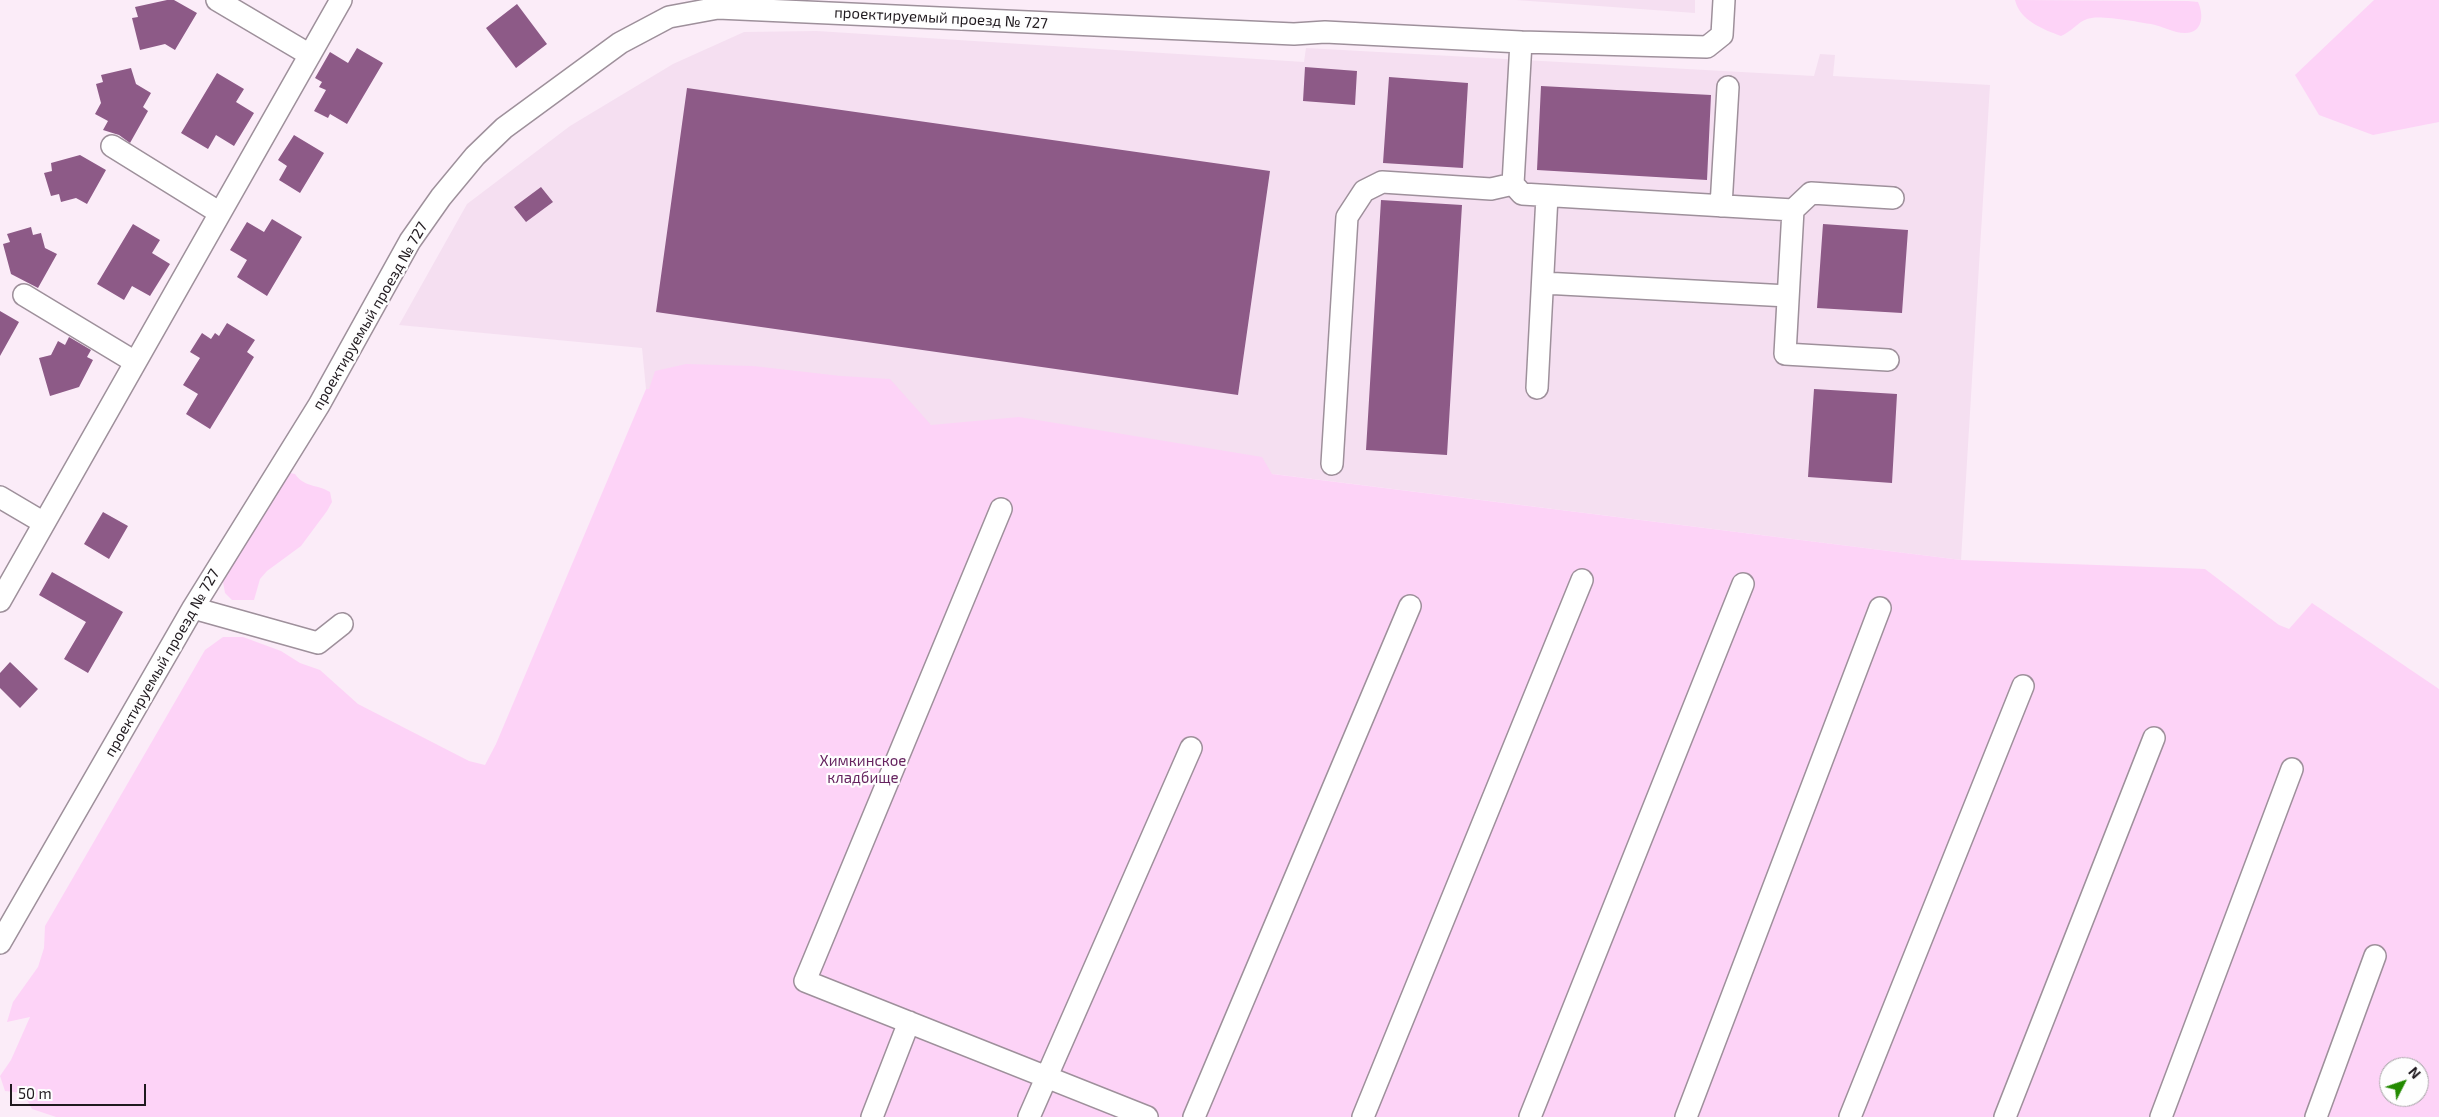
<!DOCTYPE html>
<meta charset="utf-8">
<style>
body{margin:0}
#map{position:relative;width:2439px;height:1117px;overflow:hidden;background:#fbecf8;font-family:"Exo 2",sans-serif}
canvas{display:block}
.north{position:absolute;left:2379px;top:1057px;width:50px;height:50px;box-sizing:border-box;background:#fefefe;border:1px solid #a5a3a5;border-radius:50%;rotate:49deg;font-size:14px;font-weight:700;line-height:20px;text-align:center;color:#201a1f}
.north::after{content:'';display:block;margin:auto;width:18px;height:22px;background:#238a00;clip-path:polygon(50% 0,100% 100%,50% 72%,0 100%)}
.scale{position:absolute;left:10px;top:1084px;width:136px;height:22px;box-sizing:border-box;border:2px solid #201a1f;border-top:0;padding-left:6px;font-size:15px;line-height:18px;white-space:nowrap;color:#201a1f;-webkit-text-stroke:4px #fefefe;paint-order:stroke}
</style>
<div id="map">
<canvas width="2439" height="1117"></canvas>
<div class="north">N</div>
<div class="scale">50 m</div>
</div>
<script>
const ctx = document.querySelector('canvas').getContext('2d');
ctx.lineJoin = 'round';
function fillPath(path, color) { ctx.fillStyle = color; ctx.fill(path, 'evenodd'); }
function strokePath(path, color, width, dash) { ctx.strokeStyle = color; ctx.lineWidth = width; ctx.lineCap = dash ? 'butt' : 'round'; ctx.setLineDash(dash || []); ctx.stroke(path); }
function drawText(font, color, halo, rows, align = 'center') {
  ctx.font = font + ' "Exo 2",sans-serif'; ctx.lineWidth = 4.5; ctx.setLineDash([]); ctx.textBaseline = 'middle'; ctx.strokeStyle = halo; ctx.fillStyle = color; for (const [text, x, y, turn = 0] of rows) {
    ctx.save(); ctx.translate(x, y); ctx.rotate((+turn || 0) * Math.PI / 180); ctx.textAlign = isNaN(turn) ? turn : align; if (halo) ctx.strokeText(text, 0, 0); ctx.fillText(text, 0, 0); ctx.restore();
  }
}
const built = new Path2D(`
 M1516,0H1695V13Z
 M817,31L1304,62L1306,48L1814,76L1820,54L1835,55L1833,76L1990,85L1961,560L1073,449L646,389L642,348L399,325L467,204L570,126L673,64L744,32Z`);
const green = new Path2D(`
 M2015,0L2188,1L2198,2C2204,15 2203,33 2185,33C2174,33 2162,26 2151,24C2139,22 2097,14 2087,19C2078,22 2071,32 2061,36C2043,29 2020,21 2015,0Z
 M2374,0H2439V122L2373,135L2319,115L2295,75Z
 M686,364L753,366L841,376L890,379L931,425L1019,417L1262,457L1272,474L1961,560L2205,569L2279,625L2289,629L2312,603L2439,689V1117H56L32,1109L23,1093L5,1091L0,1076L11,1060L30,1017L7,1022L13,1002L38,967L44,948L45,926L205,650L223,637H243L281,651L300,663L320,670L358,704L469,761L485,765L496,744L646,389H649L655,371ZM2389,1067H2419V1097H2389Z
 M285,472L295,474C305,488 317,484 330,492L332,502L327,511L301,546L267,571L260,579L254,600H232L225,593L223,582Z`);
const building = new Path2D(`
 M167,0H174L197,13L175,50L165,44L140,50L132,18L138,17L135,7Z
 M517,4L547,44L516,68L486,28Z
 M357,48L383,63L347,124L330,114L328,118L314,111L326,90L319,87L322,82L315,78L330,52L348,63Z
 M1305,67L1357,71L1355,105L1303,101Z
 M131,68L136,84L151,93L143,107L148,111L130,143L119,135L103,130L108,121L95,114L101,103L96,84L103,82L101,75Z
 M217,73L244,89L236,102L254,113L234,146L216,135L208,149L181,133Z
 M1389,77L1468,83L1463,168L1383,163Z
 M1541,86L1711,95L1707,180L1537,170Z
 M687,88L1270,171L1238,395L656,312Z
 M294,135L324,153L300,193L279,180L287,166L278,160Z
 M80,155L106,170L87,204L76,198L61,202L59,194L51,196L44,173L52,171L51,163Z
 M541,187L553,202L526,222L514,207Z
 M1381,200L1462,205L1447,455L1366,450Z
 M272,219L302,237L267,296L237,277L247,260L230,250L247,222L264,232Z
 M133,224L160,240L152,253L170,264L150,296L132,286L124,300L97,284Z
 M1823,224L1908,230L1902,313L1817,308Z
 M31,227L33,235L41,233L45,248L57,254L38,288L11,274L3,244L10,242L7,234Z
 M0,311L19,322L0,356Z
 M227,323L255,340L247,352L254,357L210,429L186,414L198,394L183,385L200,358L190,352L202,333L211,339L215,333L219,336Z
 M69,337L91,350L87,357L93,360L79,387L50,396L39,358L51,355L58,341L65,345Z
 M1814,389L1897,394L1892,483L1808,477Z
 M103,512L128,526L109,559L84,544Z
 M52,572L123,612L88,673L64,659L86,622L39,595Z
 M10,662L38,689L20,708L0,688V673Z`);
const minor = new Path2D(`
 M217,0L310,55
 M1521,42L1513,184L1522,194L1793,210L1811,193L1893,198
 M112,146L220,213
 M1721,206L1728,87
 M1793,210L1785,354L1888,360
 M1543,283L1788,296
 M24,295L135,362
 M1537,388L1547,196
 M1332,464L1347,217L1364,191L1382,182L1491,189L1513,184
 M0,497L44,523
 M1001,509L805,981L1147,1117
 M0,601L341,0
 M193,608L318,643L342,624
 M0,943L193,608L319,405L410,241L441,197L475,156L504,128L620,43L669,17L718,8L1294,34L1325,32L1521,42L1707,47L1722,35L1724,0
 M872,1117L909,1022
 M1029,1117L1191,748
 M1194,1117L1410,606
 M1363,1117L1582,580
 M1530,1117L1743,584
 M1686,1117L1880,608
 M1850,1117L2023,686
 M2005,1117L2154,738
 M2161,1117L2292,769
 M2316,1117L2375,956`);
const streetNames = [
 ["проектируемый проезд № 727",941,18,3],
 ["проектируемый проезд № 727",370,316,-60],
 ["проектируемый проезд № 727",162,663,-60]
];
const parkNames = [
 ["Химкинское",863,761],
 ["кладбище",863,778]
];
fillPath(built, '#f5dff1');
fillPath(green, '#fdd3f7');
fillPath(building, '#8d5a87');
strokePath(minor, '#9e909b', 24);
strokePath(minor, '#fff', 21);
drawText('15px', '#201a1f', '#fefefe', streetNames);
drawText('15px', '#65235f', '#fefefe', parkNames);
</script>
